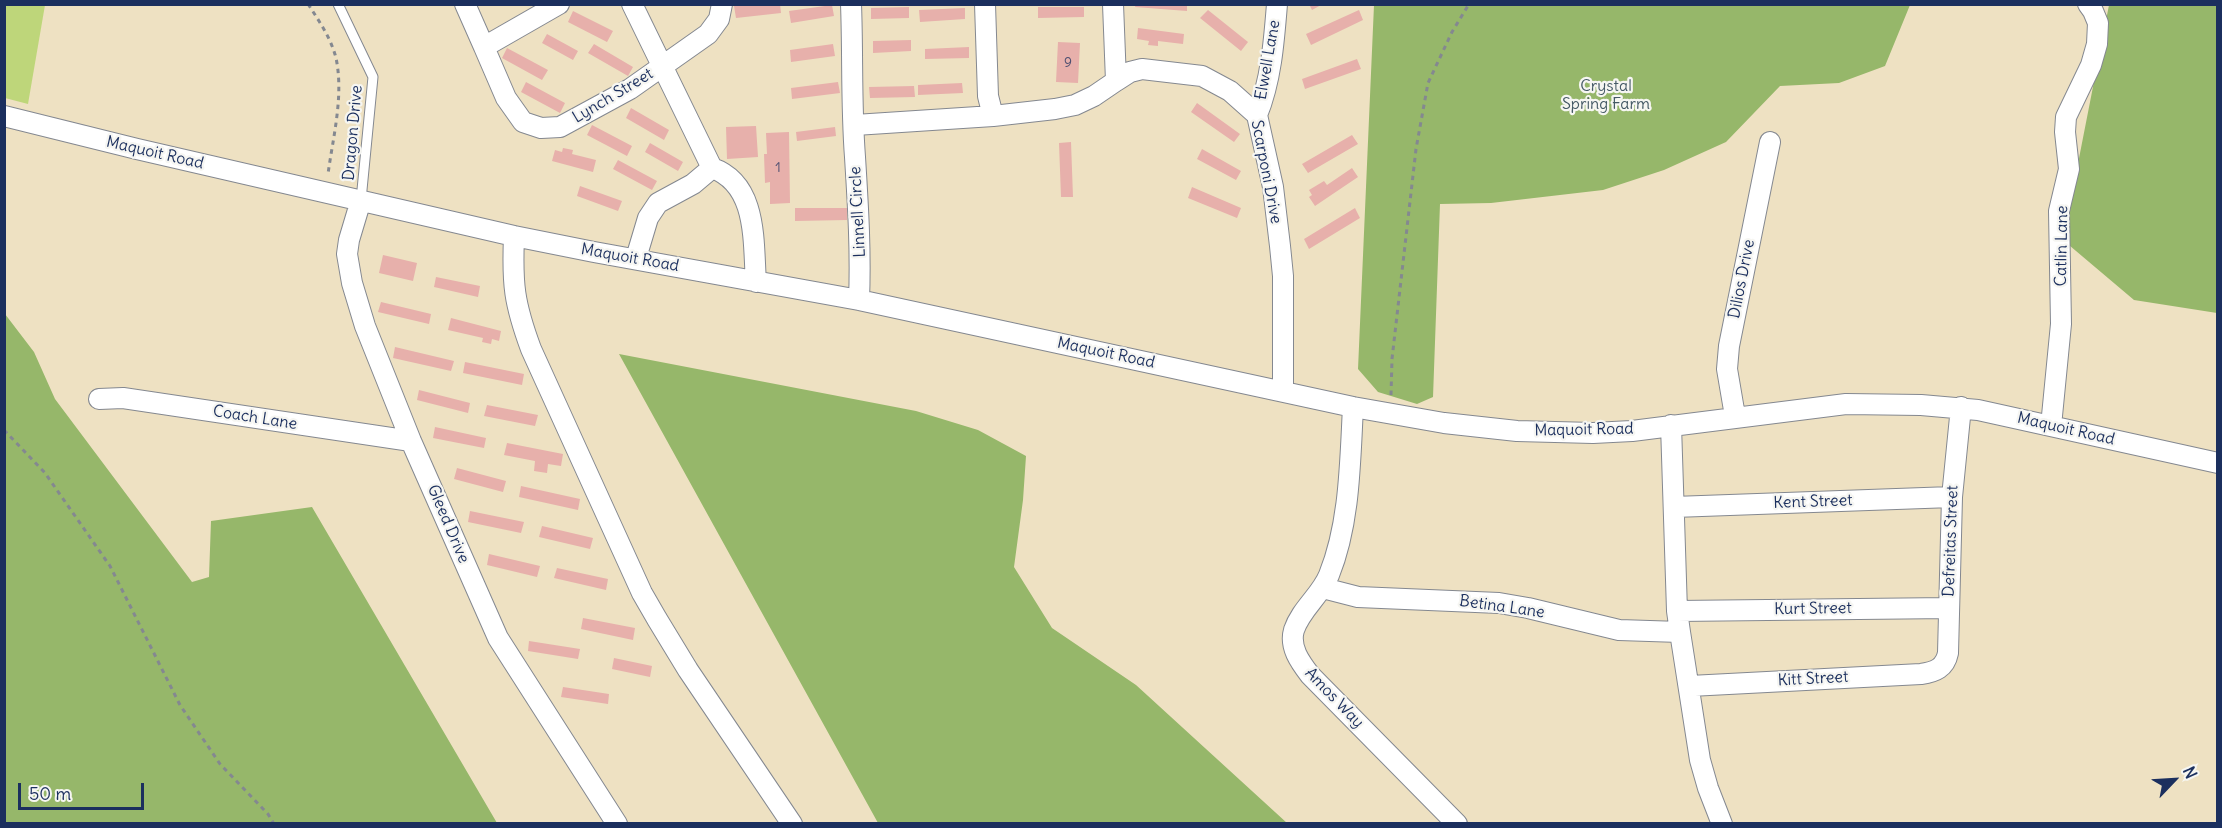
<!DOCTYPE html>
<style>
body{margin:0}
#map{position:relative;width:2222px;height:828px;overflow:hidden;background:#eee1c2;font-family:Delius,sans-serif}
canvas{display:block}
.frame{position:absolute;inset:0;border:6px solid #1b2f5e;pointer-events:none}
.north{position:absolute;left:2144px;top:750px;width:60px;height:60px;-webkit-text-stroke:4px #f6f6f2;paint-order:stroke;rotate:65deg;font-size:16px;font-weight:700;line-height:24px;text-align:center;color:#1b2f5e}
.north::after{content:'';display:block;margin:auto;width:21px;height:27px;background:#1b2f5e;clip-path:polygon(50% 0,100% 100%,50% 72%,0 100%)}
.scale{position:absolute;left:18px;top:783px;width:126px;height:27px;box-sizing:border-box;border:3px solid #1b2f5e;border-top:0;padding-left:8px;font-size:18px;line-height:21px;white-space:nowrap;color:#1b2f5e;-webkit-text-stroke:4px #f6f6f2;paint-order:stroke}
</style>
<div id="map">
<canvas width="2222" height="828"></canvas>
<div class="frame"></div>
<div class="north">N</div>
<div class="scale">50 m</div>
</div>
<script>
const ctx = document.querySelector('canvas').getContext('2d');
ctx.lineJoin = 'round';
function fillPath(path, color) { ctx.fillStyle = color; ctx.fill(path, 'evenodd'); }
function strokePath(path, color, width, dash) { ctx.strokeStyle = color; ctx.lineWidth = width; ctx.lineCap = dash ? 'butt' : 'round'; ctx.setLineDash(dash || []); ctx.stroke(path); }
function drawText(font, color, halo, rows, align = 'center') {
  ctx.font = font + ' Delius,sans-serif'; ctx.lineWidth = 4.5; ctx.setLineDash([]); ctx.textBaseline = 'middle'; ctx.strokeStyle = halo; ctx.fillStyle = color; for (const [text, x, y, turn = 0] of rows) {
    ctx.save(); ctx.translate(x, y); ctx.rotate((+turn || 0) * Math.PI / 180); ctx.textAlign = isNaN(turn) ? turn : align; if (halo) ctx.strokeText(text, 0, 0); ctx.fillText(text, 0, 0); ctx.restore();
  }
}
const green = new Path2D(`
 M5,4L45,5L28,104L5,98Z`);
const forest = new Path2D(`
 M1374,5V4L1910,5L1885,66L1839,83L1780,86L1726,142L1664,170L1603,190L1491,203L1440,204L1433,397L1417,404L1378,392L1358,369Z
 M2109,5H2217V313L2134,300L2063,240Z
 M5,314L34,352L55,399L192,582L209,577L211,521L312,507L497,823H5Z
 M619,354L916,411L978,430L1026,456L1023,500L1014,567L1052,628L1136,685L1287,823H878Z`);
const building = new Path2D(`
 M753,4H780L781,13L736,18L734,6Z
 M1136,4H1187V11L1135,7Z
 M1309,4H1323L1312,10Z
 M832,5L834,16L791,23L789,11Z
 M909,7V18L871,19V8Z
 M1038,7H1084V17L1038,18Z
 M965,8V19L920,22L919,10Z
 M1208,10L1248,42L1241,51L1200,18Z
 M1359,10L1363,20L1311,45L1306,34Z
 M573,11L613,31L607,42L568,22Z
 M1138,28L1184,34L1183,44L1158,41V46L1148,45L1149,41L1137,39Z
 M547,34L578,51L573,60L542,43Z
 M911,40V51L873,53V41Z
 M1058,42L1080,43L1078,83L1056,82Z
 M594,44L633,67L628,76L588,53Z
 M833,44L835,56L791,62L790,50Z
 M969,47V58L925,59V49Z
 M507,48L548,70L542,80L502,58Z
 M1357,59L1361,69L1305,89L1302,79Z
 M526,82L565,103L560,113L521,92Z
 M838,82L840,93L792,99L791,88Z
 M962,83L963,93L918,95V85Z
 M914,86L915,97L870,98L869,87Z
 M1197,103L1240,134L1234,142L1191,112Z
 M631,108L669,130L664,140L626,118Z
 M592,125L632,146L627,156L587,135Z
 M756,126L758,157L727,159L726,127Z
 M835,127L836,136L797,141L796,132Z
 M789,132L790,203L770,204V182L765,183L764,154H767L766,133Z
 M1352,135L1358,144L1308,173L1302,164Z
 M1071,142L1073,197H1061L1059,143Z
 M650,143L683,162L678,171L645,152Z
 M563,148L573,150L572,154L596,160L593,172L552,161L555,150L562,152Z
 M1202,149L1241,171L1236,180L1197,159Z
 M618,160L657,181L652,190L613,169Z
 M1352,168L1358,177L1315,206L1309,197L1312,195L1309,190L1324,181L1327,185Z
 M580,186L622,201L618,211L577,196Z
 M1192,187L1241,208L1237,218L1188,198Z
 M795,208H847V220L795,221Z
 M1355,208L1360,218L1309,249L1304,239Z
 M383,255L417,263L413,281L379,273Z
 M436,277L480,286L478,297L434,287Z
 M381,302L431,314L429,324L378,312Z
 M451,318L501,331L499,341L492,339L491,344L482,342L483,338L448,330Z
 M395,347L454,361L451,371L393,358Z
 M465,362L524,374L522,385L463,373Z
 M419,390L470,403L468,413L417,400Z
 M487,405L538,415L535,426L484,416Z
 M435,427L486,438L484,448L433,438Z
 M507,443L563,454L561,466L548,464L547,473L534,471L535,461L504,455Z
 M457,468L506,481L503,492L454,479Z
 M521,486L580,499L578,510L519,497Z
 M470,511L524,522L521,533L468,522Z
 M542,526L593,538L590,549L539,537Z
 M489,554L540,566L537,577L487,565Z
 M557,568L608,579L606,590L554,578Z
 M583,618L635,628L633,640L581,629Z
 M529,641L580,649L578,659L528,651Z
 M614,658L652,666L650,677L612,669Z
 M563,687L609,694L608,704L561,697Z`);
const path = new Path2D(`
 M308,4C319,21 331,38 336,58C344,96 333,137 328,174
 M1391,395L1392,359L1416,149L1428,83L1452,32L1469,4
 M4,430L45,473L110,566L180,705L220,764L268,814L274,824`);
const service = new Path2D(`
 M338,4L373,77L361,200`);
const minor = new Path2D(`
 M465,4L484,47L559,4
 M632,4L712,168L693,184L658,203L648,218L636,258
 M851,4C853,55 851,106 855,157C858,205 861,252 859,300
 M985,4L988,96L993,116
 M1113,4L1116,81L1130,72L1142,69L1202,76L1230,91L1257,115L1273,187L1280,246L1283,276V391
 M484,47L506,98L523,122L541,128L560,127L630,89L708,34L719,19L722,4
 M1257,115C1271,81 1274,42 1277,4
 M4,116L137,149L514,236L594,252L859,300L1353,407L1444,423L1517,431L1593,433L1632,431L1846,404L1921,405L1978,410L2218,463
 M855,125L993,116L1055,109L1075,105L1094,96L1116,81
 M712,168C758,184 753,242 756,282
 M361,200L349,240L347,254L352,283L365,326L411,441L498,638L617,824
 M514,236C512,284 514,303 531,349L642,593L657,619L688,670L792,824
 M99,399L123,398L411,441
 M1353,407C1350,462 1350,523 1329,575C1321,595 1301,609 1294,630C1289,647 1300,662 1310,675L1457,824
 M1735,416L1727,369L1729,346L1770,142
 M1671,425L1677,611L1680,632L1700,760L1708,788L1722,824
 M2051,426L2061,324L2059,211L2069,169L2065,132L2066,117L2091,65L2097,44L2098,23L2093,11L2088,4
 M1674,507L1952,497
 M1323,588L1358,597L1499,603L1528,608L1619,630L1680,632
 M1677,611L1949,608
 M1690,686L1921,674C1935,672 1945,668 1948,653L1952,497L1961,407`);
const numberNames = [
 ["9",1068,63],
 ["1",778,168]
];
const streetNames = [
 ["Elwell Lane",1268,60,-80],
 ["Lynch Street",613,96,-31],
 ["Dragon Drive",353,133,-85],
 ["Maquoit Road",155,153,13],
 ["Scarponi Drive",1266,172,79],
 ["Linnell Circle",858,212,-93],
 ["Catlin Lane",2062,246,-89],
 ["Maquoit Road",630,258,10],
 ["Dilios Drive",1742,279,-79],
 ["Maquoit Road",1106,353,12],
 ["Coach Lane",255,418,9],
 ["Maquoit Road",2066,429,13],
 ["Maquoit Road",1584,430,-1],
 ["Kent Street",1813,502,-2],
 ["Gleed Drive",448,524,67],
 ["Defreitas Street",1951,541,-88],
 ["Betina Lane",1502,607,8],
 ["Kurt Street",1813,609,-1],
 ["Kitt Street",1813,679,-3],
 ["Amos Way",1334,698,46]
];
const parkNames = [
 ["Crystal",1606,86],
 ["Spring Farm",1606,104]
];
fillPath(green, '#bed67a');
fillPath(forest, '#96b76a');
fillPath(building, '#e7b0ab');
strokePath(service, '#848890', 11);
strokePath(minor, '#848890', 22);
strokePath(path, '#848890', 3, [4.5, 4.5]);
strokePath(service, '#fff', 9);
strokePath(minor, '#fff', 20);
drawText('14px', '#4e4f71', null, numberNames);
drawText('16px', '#1b2f5e', '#f6f6f2', streetNames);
drawText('16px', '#445965', '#f6f6f2', parkNames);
</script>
